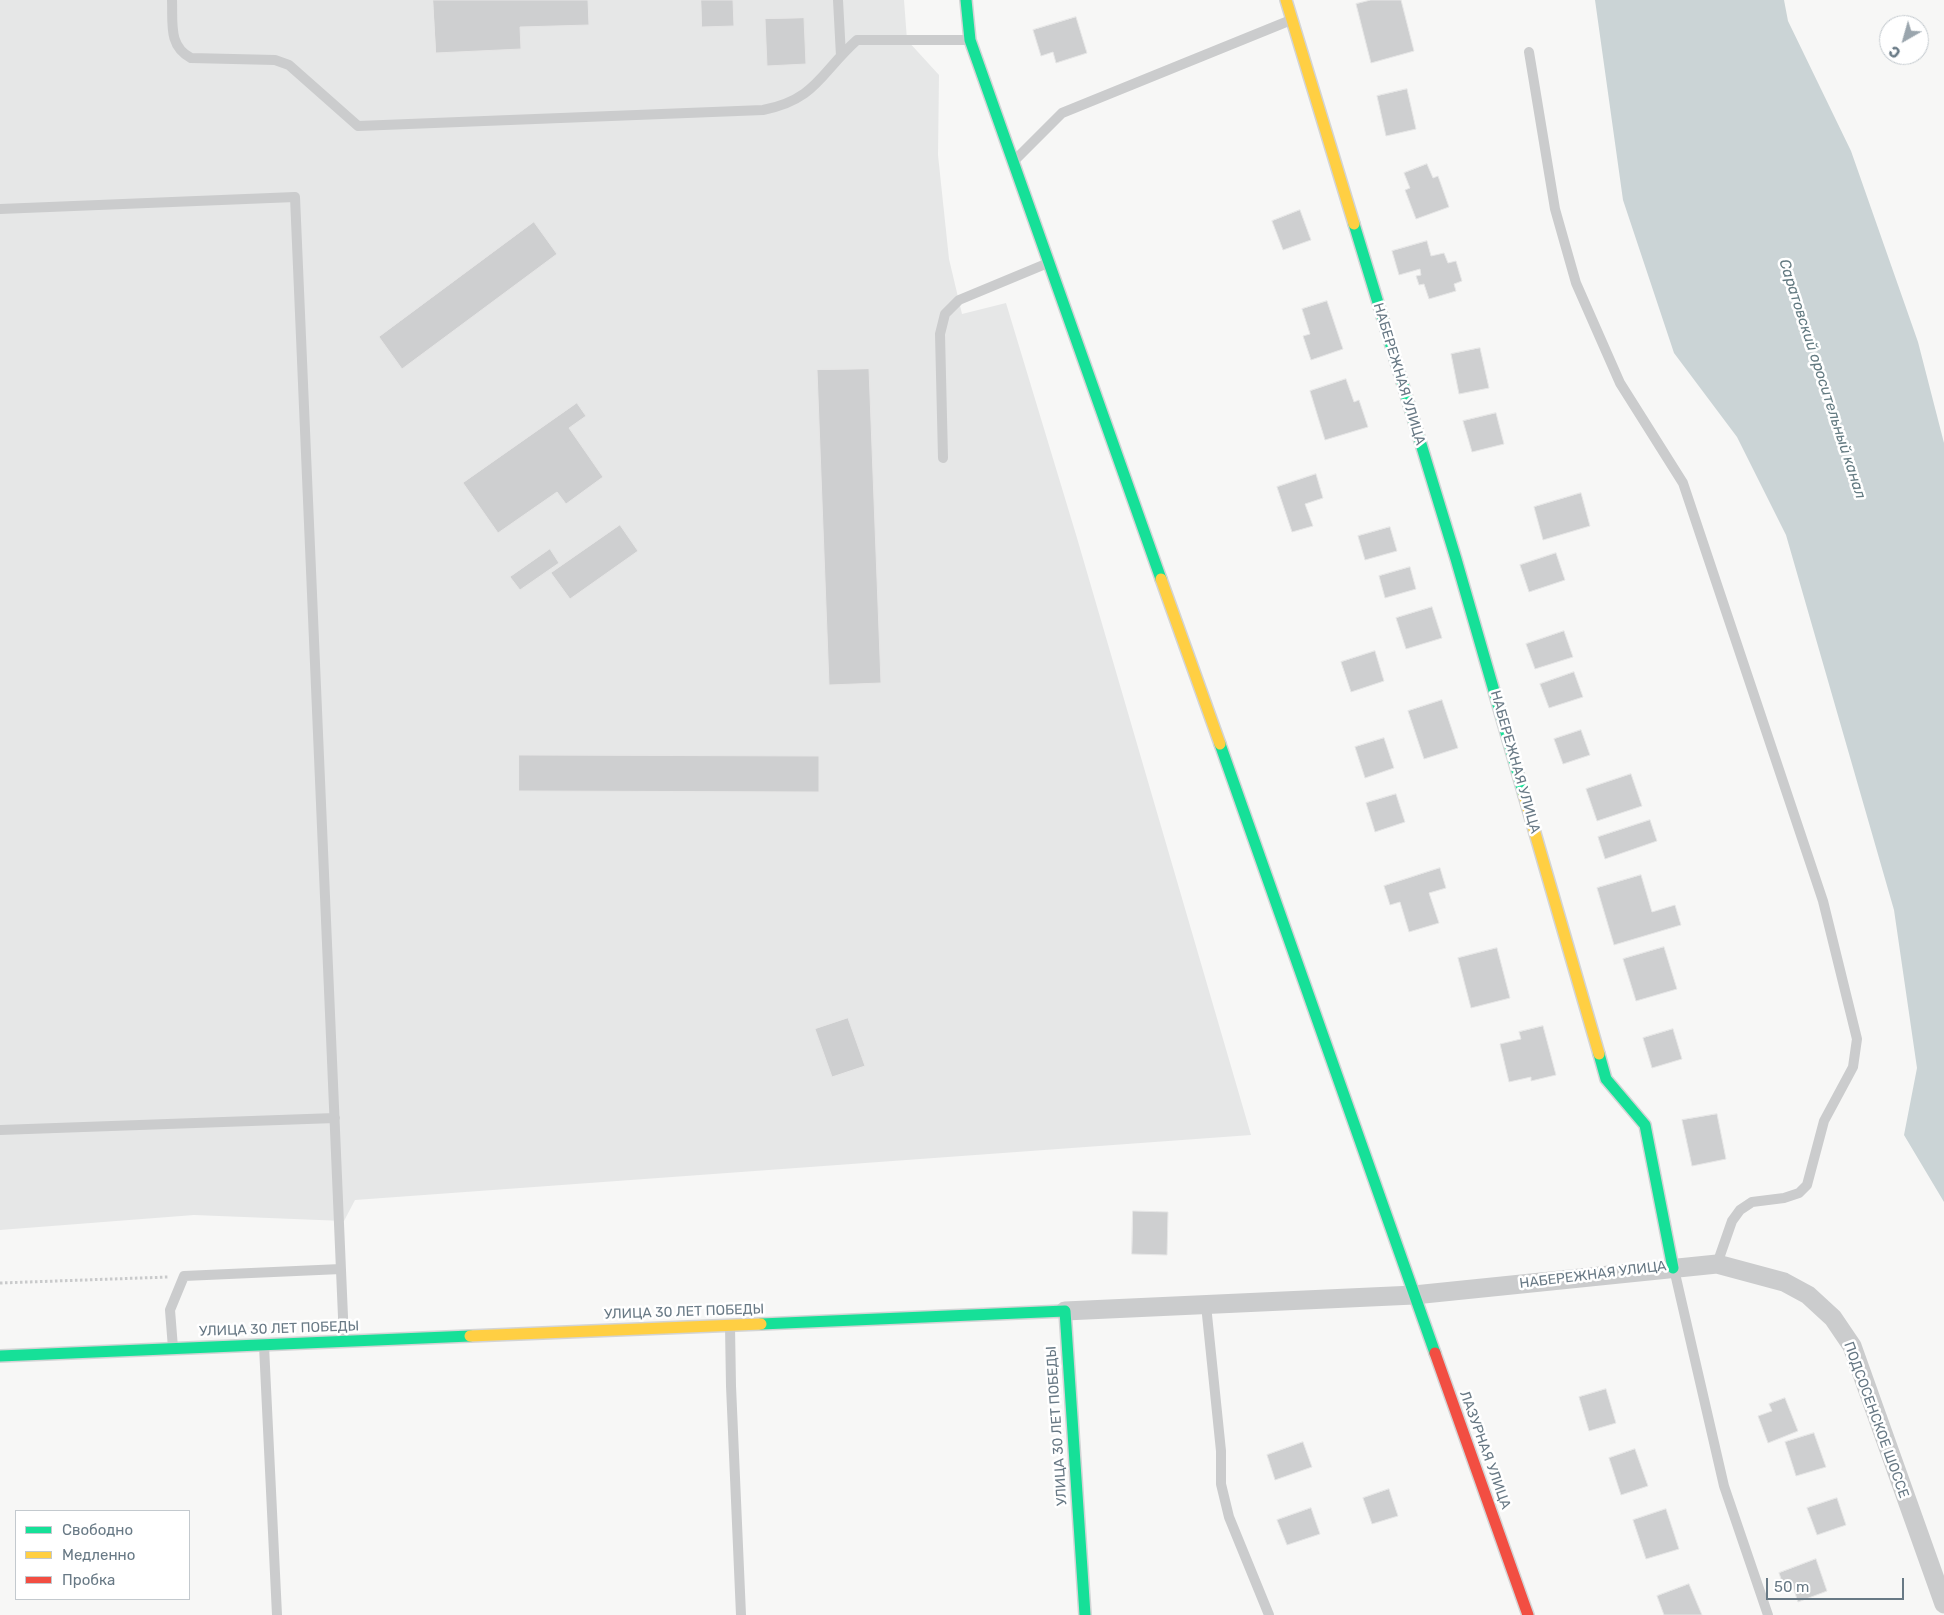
<!DOCTYPE html>
<meta charset="utf-8">
<style>
body{margin:0}
#map{position:relative;width:1944px;height:1615px;overflow:hidden;background:#f7f7f6;font-family:Rubik,sans-serif}
canvas{display:block}
.legend{position:absolute;left:15px;top:1510px;width:175px;height:90px;box-sizing:border-box;background:#fff;border:1px solid #c3c9ce;margin:0;padding:6px 9px;list-style:none;font-size:15px;color:#687985}
.legend li{display:flex;align-items:center;gap:10px;height:25px}
.legend b{width:25px;border:1px solid #c3c9ce}
.north{position:absolute;left:1879px;top:15px;width:50px;height:50px;box-sizing:border-box;background:#fff;border:1px solid #c3c9ce;border-radius:50%;rotate:218deg;font-size:14px;font-weight:700;line-height:20px;text-align:center;color:#687985}
.north::after{content:'';display:block;margin:auto;width:18px;height:22px;background:#9aa5ad;clip-path:polygon(50% 0,100% 100%,50% 72%,0 100%)}
.scale{position:absolute;left:1766px;top:1578px;width:138px;height:22px;box-sizing:border-box;border:2px solid #687985;border-top:0;padding-left:6px;font-size:15px;line-height:18px;white-space:nowrap;color:#687985;-webkit-text-stroke:4px #fff;paint-order:stroke}
</style>
<div id="map">
<canvas width="1944" height="1615"></canvas>
<ul class="legend">
<li><b style="height:6px;background:#16e098"></b>Свободно</li>
<li><b style="height:6px;background:#ffcf43"></b>Медленно</li>
<li><b style="height:6px;background:#f24e42"></b>Пробка</li>
</ul>
<div class="north">С</div>
<div class="scale">50 m</div>
</div>
<script>
const ctx = document.querySelector('canvas').getContext('2d');
ctx.lineJoin = 'round';
function fillPath(path, color) { ctx.fillStyle = color; ctx.fill(path, 'evenodd'); }
function strokePath(path, color, width, dash) { ctx.strokeStyle = color; ctx.lineWidth = width; ctx.lineCap = dash ? 'butt' : 'round'; ctx.setLineDash(dash || []); ctx.stroke(path); }
function drawText(font, color, halo, rows, align = 'center') {
  ctx.font = font + ' Rubik,sans-serif'; ctx.lineWidth = 5; ctx.setLineDash([]); ctx.textBaseline = 'middle'; ctx.strokeStyle = halo; ctx.fillStyle = color; for (const [text, x, y, turn = 0] of rows) {
    ctx.save(); ctx.translate(x, y); ctx.rotate((+turn || 0) * Math.PI / 180); ctx.textAlign = isNaN(turn) ? turn : align; if (halo) ctx.strokeText(text, 0, 0); ctx.fillText(text, 0, 0); ctx.restore();
  }
}
const built = new Path2D(`
 M0,0H904L907,40L939,75L938,155L949,259L962,314L1006,303L1077,538L1251,1135L355,1200L344,1221L194,1215L0,1230Z`);
const water = new Path2D(`
 M1595,0H1784L1788,21L1851,151L1918,342L1944,443V1202L1904,1135L1917,1068L1894,910L1786,535L1737,437L1674,353L1623,200Z`);
const building = new Path2D(`
 M433,0H588L589,25L520,27L521,49L436,53Z
 M701,0H733L734,26L702,27Z
 M1371,0H1401L1414,51L1371,63L1356,4Z
 M1076,17L1087,53L1056,63L1053,52L1041,56L1033,30Z
 M804,18L806,64L767,66L765,19Z
 M1407,89L1416,129L1386,136L1377,96Z
 M1427,164L1433,178L1438,176L1449,207L1416,219L1405,190L1410,188L1404,173Z
 M1300,210L1311,240L1283,250L1272,221Z
 M534,222L557,254L402,369L379,337Z
 M1427,241L1431,256L1444,253L1448,263L1456,261L1462,281L1454,284L1456,291L1429,299L1424,284L1419,285L1416,276L1421,275L1420,269L1399,275L1392,251Z
 M1327,301L1343,349L1311,360L1303,336L1310,334L1302,309Z
 M1480,348L1489,388L1459,394L1451,354Z
 M869,369L881,683L829,685L817,370Z
 M1346,379L1354,402L1359,400L1368,427L1325,440L1310,391Z
 M577,403L586,416L569,428L603,477L566,504L557,492L498,533L463,483Z
 M1496,413L1504,444L1472,452L1463,421Z
 M1316,474L1323,498L1305,504L1313,526L1292,532L1277,487Z
 M1581,493L1590,526L1543,540L1534,507Z
 M620,525L638,551L570,599L551,573Z
 M1390,527L1397,551L1365,560L1358,536Z
 M550,549L559,563L520,590L510,577Z
 M1556,553L1565,580L1529,592L1520,565Z
 M1410,567L1416,589L1385,598L1379,576Z
 M1432,607L1442,638L1406,649L1396,618Z
 M1564,631L1573,657L1535,669L1526,644Z
 M1375,651L1384,681L1351,692L1341,662Z
 M1574,672L1583,697L1549,708L1540,684Z
 M1442,700L1458,748L1424,759L1408,711Z
 M1581,730L1590,755L1563,764L1554,739Z
 M1384,738L1394,768L1365,778L1355,747Z
 M519,755L819,756V792L519,791Z
 M1631,774L1642,806L1597,821L1586,789Z
 M1396,794L1405,822L1375,832L1366,803Z
 M1650,820L1657,841L1605,859L1598,837Z
 M1440,868L1446,888L1429,893L1439,923L1409,932L1400,902L1390,905L1384,886Z
 M1641,875L1652,912L1675,905L1681,925L1614,945L1597,888Z
 M1664,947L1677,989L1636,1001L1623,959Z
 M1497,948L1510,998L1471,1008L1458,958Z
 M848,1018L865,1066L832,1077L815,1029Z
 M1543,1026L1556,1075L1531,1081V1077L1509,1082L1500,1044L1521,1039L1519,1032Z
 M1673,1029L1682,1059L1652,1068L1643,1038Z
 M1717,1114L1726,1159L1692,1166L1682,1120Z
 M1133,1211L1168,1212L1167,1255L1132,1254Z
 M1606,1389L1616,1423L1589,1431L1579,1397Z
 M1785,1398L1798,1431L1768,1443L1758,1416L1772,1411L1769,1404Z
 M1814,1433L1826,1467L1796,1476L1785,1442Z
 M1303,1442L1312,1467L1275,1480L1267,1455Z
 M1635,1449L1648,1486L1621,1495L1609,1458Z
 M1389,1489L1398,1516L1372,1524L1363,1498Z
 M1837,1498L1846,1525L1817,1535L1807,1508Z
 M1311,1508L1320,1534L1287,1545L1277,1520Z
 M1666,1509L1679,1549L1646,1559L1633,1520Z
 M1816,1559L1827,1591L1798,1602L1793,1587L1785,1590L1779,1573Z
 M1689,1584L1702,1615H1664L1657,1596Z`);
const path = new Path2D(`
 M0,1283L168,1277`);
const lane = new Path2D(`
 M172,0C173,23 168,46 191,58L275,60L289,65L358,126L763,110C816,100 821,72 857,40H969
 M838,0L841,56
 M1529,52L1555,209L1576,283L1620,383L1683,483L1823,901L1857,1039L1853,1067L1824,1121L1807,1185L1799,1193L1784,1198L1752,1202L1740,1210L1732,1221L1717,1264
 M1014,161L1062,113L1291,20
 M0,209L295,197L344,1340
 M943,458L940,334L945,314L959,300L1048,263
 M0,1130L335,1118
 M1674,1269L1724,1486L1768,1615
 M1206,1305L1221,1451V1484L1229,1517L1269,1615
 M730,1326L731,1386L741,1615
 M264,1346L277,1615
 M173,1348L170,1310L184,1276L341,1269`);
const street = new Path2D(`
 M1065,1311L1414,1295L1717,1264L1784,1282L1808,1295L1833,1318L1852,1346L1944,1604`);
const fast = new Path2D(`
 M966,0L970,40L1161,579
 M1354,224L1456,559L1524,795
 M1220,744L1435,1353
 M1599,1054L1606,1079L1645,1125L1673,1268
 M761,1324L1065,1311L1085,1615
 M0,1356L470,1336`);
const slow = new Path2D(`
 M1286,0L1354,224
 M1161,579L1220,744
 M1524,795L1599,1054
 M470,1336L761,1324`);
const jam = new Path2D(`
 M1435,1353L1528,1615`);
const streetNames = [
 ["НАБЕРЕЖНАЯ УЛИЦА",1399,374,73],
 ["НАБЕРЕЖНАЯ УЛИЦА",1515,762,74],
 ["НАБЕРЕЖНАЯ УЛИЦА",1593,1275,-7],
 ["УЛИЦА 30 ЛЕТ ПОБЕДЫ",684,1312,-2],
 ["УЛИЦА 30 ЛЕТ ПОБЕДЫ",279,1329,-2],
 ["ПОДСОСЕНСКОЕ ШОССЕ",1876,1420,70],
 ["УЛИЦА 30 ЛЕТ ПОБЕДЫ",1057,1426,-94],
 ["ЛАЗУРНАЯ УЛИЦА",1485,1450,70]
];
const waterNames = [
 ["Саратовский оросительный канал",1822,379,72]
];
fillPath(built, '#e6e7e7');
fillPath(water, '#cbd4d6');
fillPath(building, '#cecfd0');
strokePath(building, '#e6e6e6', 1);
strokePath(fast, '#d3d4d5', 14);
strokePath(slow, '#d3d4d5', 14);
strokePath(jam, '#d3d4d5', 14);
strokePath(path, '#c9cacb', 3, [2.5, 2.5]);
strokePath(lane, '#cbcccd', 10);
strokePath(street, '#cbcccd', 19);
strokePath(fast, '#16e098', 11);
strokePath(slow, '#ffcf43', 11);
strokePath(jam, '#f24e42', 11);
drawText('14px', '#687985', '#fff', streetNames);
drawText('italic 15px', '#637a81', '#fff', waterNames);
</script>
